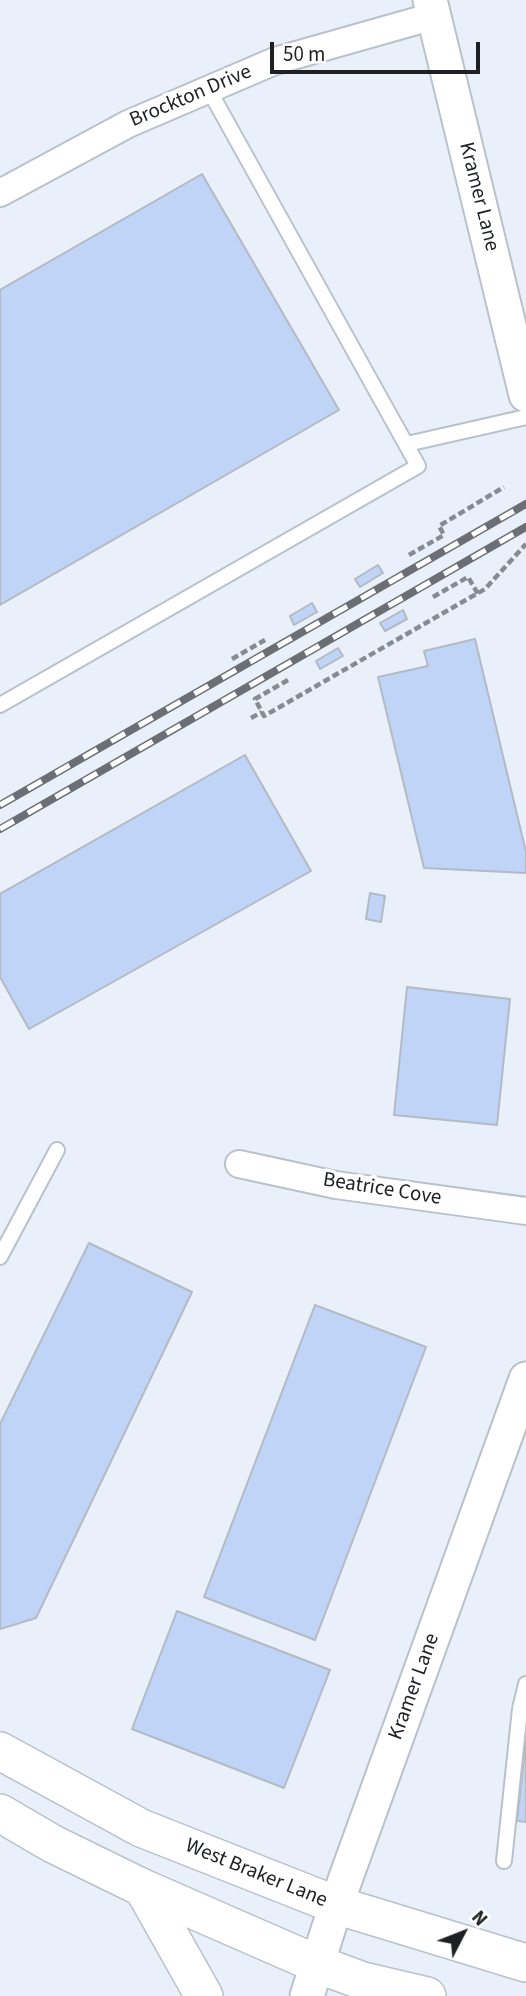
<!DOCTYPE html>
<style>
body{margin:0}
#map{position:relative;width:526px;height:1996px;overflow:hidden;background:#e9f0fa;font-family:"Source Sans 3",sans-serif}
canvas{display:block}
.north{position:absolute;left:428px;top:1898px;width:70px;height:70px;-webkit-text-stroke:5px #fff;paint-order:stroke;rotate:48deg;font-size:19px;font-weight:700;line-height:28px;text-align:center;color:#1e2024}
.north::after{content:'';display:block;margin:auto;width:24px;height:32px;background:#1e2024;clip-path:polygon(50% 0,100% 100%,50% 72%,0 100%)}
.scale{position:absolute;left:270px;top:42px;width:210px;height:32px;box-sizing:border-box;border:4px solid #1e2024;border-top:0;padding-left:9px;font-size:21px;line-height:24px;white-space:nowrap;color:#1e2024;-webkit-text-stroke:5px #fff;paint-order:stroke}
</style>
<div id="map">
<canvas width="526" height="1996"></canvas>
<div class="north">N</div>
<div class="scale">50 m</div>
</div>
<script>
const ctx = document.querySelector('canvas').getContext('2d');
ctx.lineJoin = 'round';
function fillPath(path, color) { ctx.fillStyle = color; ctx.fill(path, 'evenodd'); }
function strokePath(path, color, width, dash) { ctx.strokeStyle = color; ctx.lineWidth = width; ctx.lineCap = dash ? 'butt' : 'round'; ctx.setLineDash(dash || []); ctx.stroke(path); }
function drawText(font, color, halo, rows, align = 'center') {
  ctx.font = font + ' "Source Sans 3",sans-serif'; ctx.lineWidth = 7; ctx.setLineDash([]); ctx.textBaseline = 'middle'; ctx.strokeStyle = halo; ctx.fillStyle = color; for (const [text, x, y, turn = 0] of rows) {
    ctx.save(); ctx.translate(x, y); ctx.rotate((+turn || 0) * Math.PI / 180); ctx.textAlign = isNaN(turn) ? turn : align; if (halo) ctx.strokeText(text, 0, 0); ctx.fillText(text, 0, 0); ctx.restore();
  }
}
const building = new Path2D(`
 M202,174L339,410L0,605V290Z
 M378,565L383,573L360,587L355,579Z
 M312,603L317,612L294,625L290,616Z
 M403,610L407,619L385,631L380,623Z
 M475,639L526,852V873L424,868L378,677L428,666L424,651Z
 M338,648L343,656L320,669L316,661Z
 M245,755L311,871L29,1029L0,977V894Z
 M370,893L385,896L381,922L366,919Z
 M407,987L510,999L497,1125L394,1115Z
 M89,1243L192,1292L36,1618L0,1629V1424Z
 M315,1305L426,1347L315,1640L204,1597Z
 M177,1611L330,1670L284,1788L132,1729Z
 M526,1741V1822L517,1821Z`);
const path = new Path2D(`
 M409,555L444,535L439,526L504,487
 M433,597L468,577L478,594
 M232,659L265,640
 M288,680L255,699L264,716L485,589L526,544
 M251,718L262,712`);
const service = new Path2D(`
 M407,444L526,417
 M0,705L418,466L209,90
 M0,1257L57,1150
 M504,1861L520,1709L526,1684`);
const minor = new Path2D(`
 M0,193L128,124L275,61L434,16
 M239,1164L336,1185L526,1211`);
const tertiary = new Path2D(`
 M430,0L526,395
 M307,1996L336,1905L526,1379`);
const secondary = new Path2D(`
 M0,1751L141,1828L336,1905L526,1963
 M0,1813L53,1844L143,1888L317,1964L363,1981L427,1996
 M143,1888L204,1996`);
const rail = new Path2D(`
 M0,805L526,504
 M0,829L526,527`);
const streetNames = [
 ["Brockton Drive",191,97,-23],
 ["Kramer Lane",478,197,76],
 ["Beatrice Cove",382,1190,9],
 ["Kramer Lane",415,1687,-70],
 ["West Braker Lane",256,1874,22]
];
fillPath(building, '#bfd4f7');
strokePath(building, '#b4bac4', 2);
strokePath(service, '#bac1cb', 18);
strokePath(minor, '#bac1cb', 30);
strokePath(tertiary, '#bac1cb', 37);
strokePath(secondary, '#bac1cb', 40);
strokePath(path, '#868a91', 4.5, [7, 3.5]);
strokePath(service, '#fff', 14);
strokePath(minor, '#fff', 26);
strokePath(tertiary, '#fff', 33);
strokePath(secondary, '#fff', 37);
strokePath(rail, '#6b6f75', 8);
strokePath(rail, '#fff', 5, [16]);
drawText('21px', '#1e2024', '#fff', streetNames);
</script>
